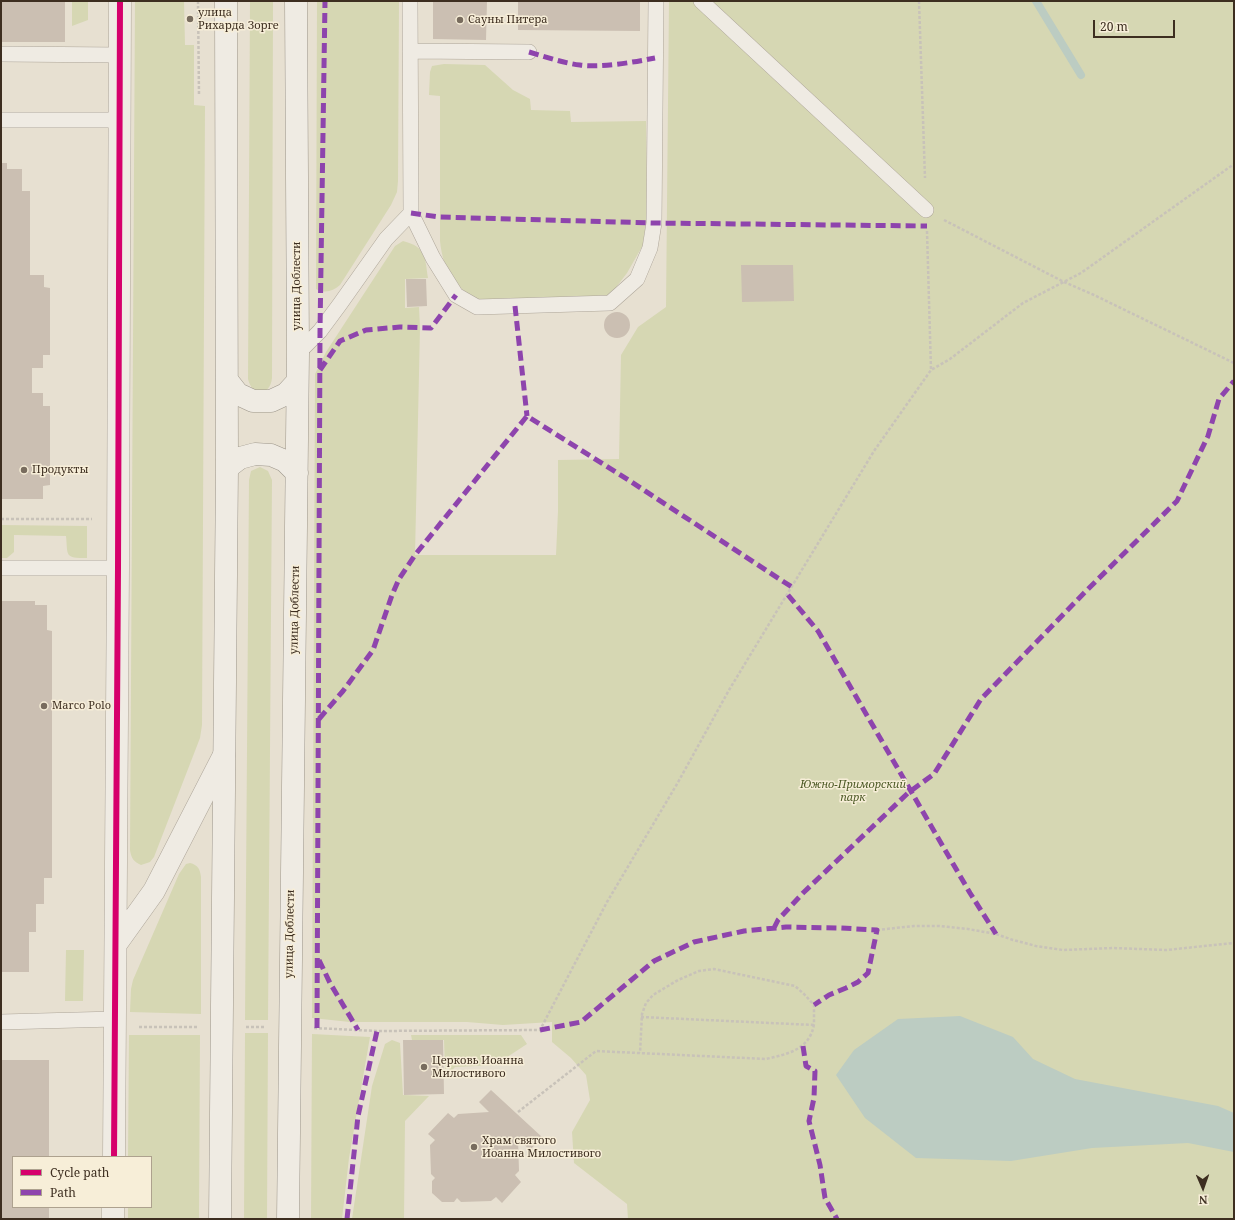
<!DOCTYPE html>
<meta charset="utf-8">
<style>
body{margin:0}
#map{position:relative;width:1235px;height:1220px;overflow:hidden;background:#e7e0d1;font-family:"Noto Serif",serif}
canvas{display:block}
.frame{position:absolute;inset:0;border:2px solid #3d2e20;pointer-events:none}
.legend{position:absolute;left:12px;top:1156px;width:140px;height:52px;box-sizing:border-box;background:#f7eed8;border:1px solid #ada18e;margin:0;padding:5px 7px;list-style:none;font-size:12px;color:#3d2e20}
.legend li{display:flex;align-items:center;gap:8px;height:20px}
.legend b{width:20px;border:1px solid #ada18e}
.north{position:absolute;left:1183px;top:1168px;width:40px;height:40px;-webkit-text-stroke:3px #f7eed8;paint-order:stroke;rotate:178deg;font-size:11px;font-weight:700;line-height:16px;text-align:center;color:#3d2e20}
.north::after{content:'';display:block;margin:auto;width:14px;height:18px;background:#3d2e20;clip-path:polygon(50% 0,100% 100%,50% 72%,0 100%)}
.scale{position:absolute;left:1093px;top:20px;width:82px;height:18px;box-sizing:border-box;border:2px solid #3d2e20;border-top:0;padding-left:5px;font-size:12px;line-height:14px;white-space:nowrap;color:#3d2e20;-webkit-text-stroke:3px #f7eed8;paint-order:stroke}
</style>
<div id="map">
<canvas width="1235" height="1220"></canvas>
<div class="frame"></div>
<ul class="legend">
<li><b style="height:5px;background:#d6006c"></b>Cycle path</li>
<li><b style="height:5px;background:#8e44ad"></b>Path</li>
</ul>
<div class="north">N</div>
<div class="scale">20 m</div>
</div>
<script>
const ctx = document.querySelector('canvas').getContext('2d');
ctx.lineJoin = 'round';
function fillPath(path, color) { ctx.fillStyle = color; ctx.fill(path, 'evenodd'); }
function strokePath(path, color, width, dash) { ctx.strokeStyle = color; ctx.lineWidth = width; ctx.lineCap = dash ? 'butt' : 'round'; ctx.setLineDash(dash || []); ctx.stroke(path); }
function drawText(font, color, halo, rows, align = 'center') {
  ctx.font = font + ' "Noto Serif",serif'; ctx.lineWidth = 3; ctx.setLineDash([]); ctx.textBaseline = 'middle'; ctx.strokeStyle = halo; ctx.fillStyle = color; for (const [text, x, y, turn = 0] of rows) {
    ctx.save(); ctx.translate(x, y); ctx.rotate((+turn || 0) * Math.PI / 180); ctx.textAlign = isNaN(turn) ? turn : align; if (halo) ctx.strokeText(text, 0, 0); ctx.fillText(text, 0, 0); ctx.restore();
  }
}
const green = new Path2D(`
 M72,1H88V20L72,26Z
 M135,1H184L185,45H194V105L205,106L202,725L200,738L154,857L150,862L141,865C134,862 131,858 130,850Z
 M250,1H273L272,378C270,397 252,397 248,379Z
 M317,1H399L398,181L397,192L391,205L340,285C333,291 325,294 316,289Z
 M669,1H1234V1219H628L627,1204L574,1163L572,1132L590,1100L586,1075L571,1058L552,1042V1022L503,1025L467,1022H350L312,1018L315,374L326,352L395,246L403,241C426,247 425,257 428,278L405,279V308L419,307L420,328L415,555H556L558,511V460L619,459L621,355L638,327L666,307Z
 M444,64L485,65L513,90L530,99L531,110L570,111L571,122L646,121L647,215L643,245L627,273L611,294L602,299L486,302C457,292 443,272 440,241V96L429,95L430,72L432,66Z
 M260,467L268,471L272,480L268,1020H245L249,480L251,471Z
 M1,525L87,526V558C64,558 68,556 66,536L14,535V552L7,558H1Z
 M190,863C198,865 200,869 201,877V1014L130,1012L131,989L133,980L179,874L186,864Z
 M66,950H84L83,1001H65Z
 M245,1033H268L267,1219H244Z
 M312,1034L370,1037L349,1158L342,1219H311Z
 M129,1035H200L199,1219H128V1207H151V1157H128Z
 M411,1035H521L527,1044L495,1065L455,1067L445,1078V1073L449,1072V1068L445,1069L444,1040H412Z
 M392,1040L400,1043L403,1095L429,1096L405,1121L404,1219H352L372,1086L385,1044Z`);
const water = new Path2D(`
 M960,1016L1013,1037L1033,1059L1075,1079L1218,1106L1234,1113V1152L1188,1143L1092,1148L1011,1161L916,1158L865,1118L836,1075L854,1050L898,1019Z`);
const stream = new Path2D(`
 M1036,1L1081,75`);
const building = new Path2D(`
 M1,1H65V42H1Z
 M433,1H487L486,40L433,39Z
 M518,1H640V31L518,30Z
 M1,163H7V169H22V191H30V275H44V287L50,288V355H43V368H32V393H43V406H50V485L43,486V499H1Z
 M741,265H793L794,301L742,302Z
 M406,279H426L427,306L407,307Z
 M604 325a13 13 0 1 1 26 0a13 13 0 1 1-26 0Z
 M1,601H35V605H47V630L52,631V878H44V904H36V932H29V972H1Z
 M403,1040H443L444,1094L404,1095Z
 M1,1060H49V1157H13V1207H49V1219H1Z
 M491,1090L542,1137L530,1150L518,1139L519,1171L515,1175L521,1182L502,1203L496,1197L491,1201L461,1202L457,1198L454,1202H442L432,1193V1181L435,1178L431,1174L430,1145L435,1140L428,1134L448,1113L454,1118L458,1114L489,1112L479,1102Z`);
const path = new Path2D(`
 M198,1L199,96
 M919,1L925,178
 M944,220L1064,282L1094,295L1234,363
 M927,231L931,370
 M1,519H92
 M877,930L914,926H939L968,929L996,934L1013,940L1036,946L1063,950L1113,948L1166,950L1234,943
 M641,1017L814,1025
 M139,1027H198
 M246,1027H265
 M314,1028L377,1031L540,1030L607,902L677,784L729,690L874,451L931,370L950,359L1023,303L1081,273L1234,164
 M518,1112L596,1051L766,1059C787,1054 810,1050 814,1024C814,1018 814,1011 814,1005L804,994L795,986L714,969L699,971L678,980L653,995L646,1003L642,1014L640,1053`);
const lane = new Path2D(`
 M410,1L411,213L433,258L456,295L477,307L610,303L637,279L650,248L654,223L656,1
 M701,1L926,210
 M410,51L529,52
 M1,54L120,55
 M1,120H120
 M298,353L320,331L340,304L386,239L411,213
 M1,568H118
 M1,1022L115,1019`);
const street = new Path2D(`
 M116,944L154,891L224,755
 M114,1157L118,568L120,1
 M113,1219V1207`);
const secondary = new Path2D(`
 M227,380L238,394L253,401H271L286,394L297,382
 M227,468L240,458L255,454L271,455L285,461L297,473
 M220,1219L227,468L226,1
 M288,1219L298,353L296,1`);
const quiet = new Path2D(`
 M529,52C546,57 563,63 580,65C602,68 634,62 655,58
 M411,213L439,217L654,223L927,226
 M515,306L527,416
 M320,370L340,341L366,330L400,327L431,328L456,295
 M788,595L818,631L970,893L996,934
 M319,719L343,691L373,650L392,595L399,579L415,555L527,416L630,481L784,582L792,587
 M774,928L778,920L803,893L908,793L934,774L981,699L1086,591L1177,501L1208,436L1219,399L1234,381
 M319,960L330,983L358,1030
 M317,1028L320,331L325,1
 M540,1030L581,1022L654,961L694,942L744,931L786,927L840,928L877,930L868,973L858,982L846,988L829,995L814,1005
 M803,1046L806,1066L815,1071L814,1098L809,1121L820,1165L825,1198L837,1219
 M347,1219L358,1116L377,1031`);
const cycleway = new Path2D(`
 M114,1157L118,568L120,1`);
const markers = [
 [190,19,4,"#786c5e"],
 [460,20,4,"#786c5e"],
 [24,470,4,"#786c5e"],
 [44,706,4,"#786c5e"],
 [424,1067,4,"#786c5e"],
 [474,1147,4,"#786c5e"]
];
const poiNames = [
 ["улица",198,13],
 ["Рихарда Зорге",198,26],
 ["Сауны Питера",468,20],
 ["Продукты",32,470],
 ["Marco Polo",52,706],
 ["Церковь Иоанна",432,1061],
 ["Милостивого",432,1074],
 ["Храм святого",482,1141],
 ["Иоанна Милостивого",482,1154]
];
const streetNames = [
 ["улица Доблести",297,286,-90],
 ["улица Доблести",295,610,-89],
 ["улица Доблести",290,934,-89]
];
const parkNames = [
 ["Южно-Приморский",853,785],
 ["парк",853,798]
];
fillPath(green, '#d6d7b3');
fillPath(water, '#bcccc2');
strokePath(stream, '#bcccc2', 8);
fillPath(building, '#cbbfb2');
strokePath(lane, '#ada599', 16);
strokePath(street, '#ada599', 23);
strokePath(secondary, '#9c958a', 23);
strokePath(path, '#c8c2b9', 2.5, [3, 2]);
strokePath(lane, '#efebe3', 15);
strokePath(street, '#efebe3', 22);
strokePath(secondary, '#efebe3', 22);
strokePath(quiet, '#8e44ad', 5, [10, 5]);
strokePath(cycleway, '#d6006c', 6);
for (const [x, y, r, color] of markers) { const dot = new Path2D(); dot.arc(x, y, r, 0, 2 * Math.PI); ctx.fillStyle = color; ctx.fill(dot); strokePath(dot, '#f7eed8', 1.5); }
drawText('11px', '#3d2e20', '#f7eed8', poiNames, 'left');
drawText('11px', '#3d2e20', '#f7eed8', streetNames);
drawText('italic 11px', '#4d5a26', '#f7eed8', parkNames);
</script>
